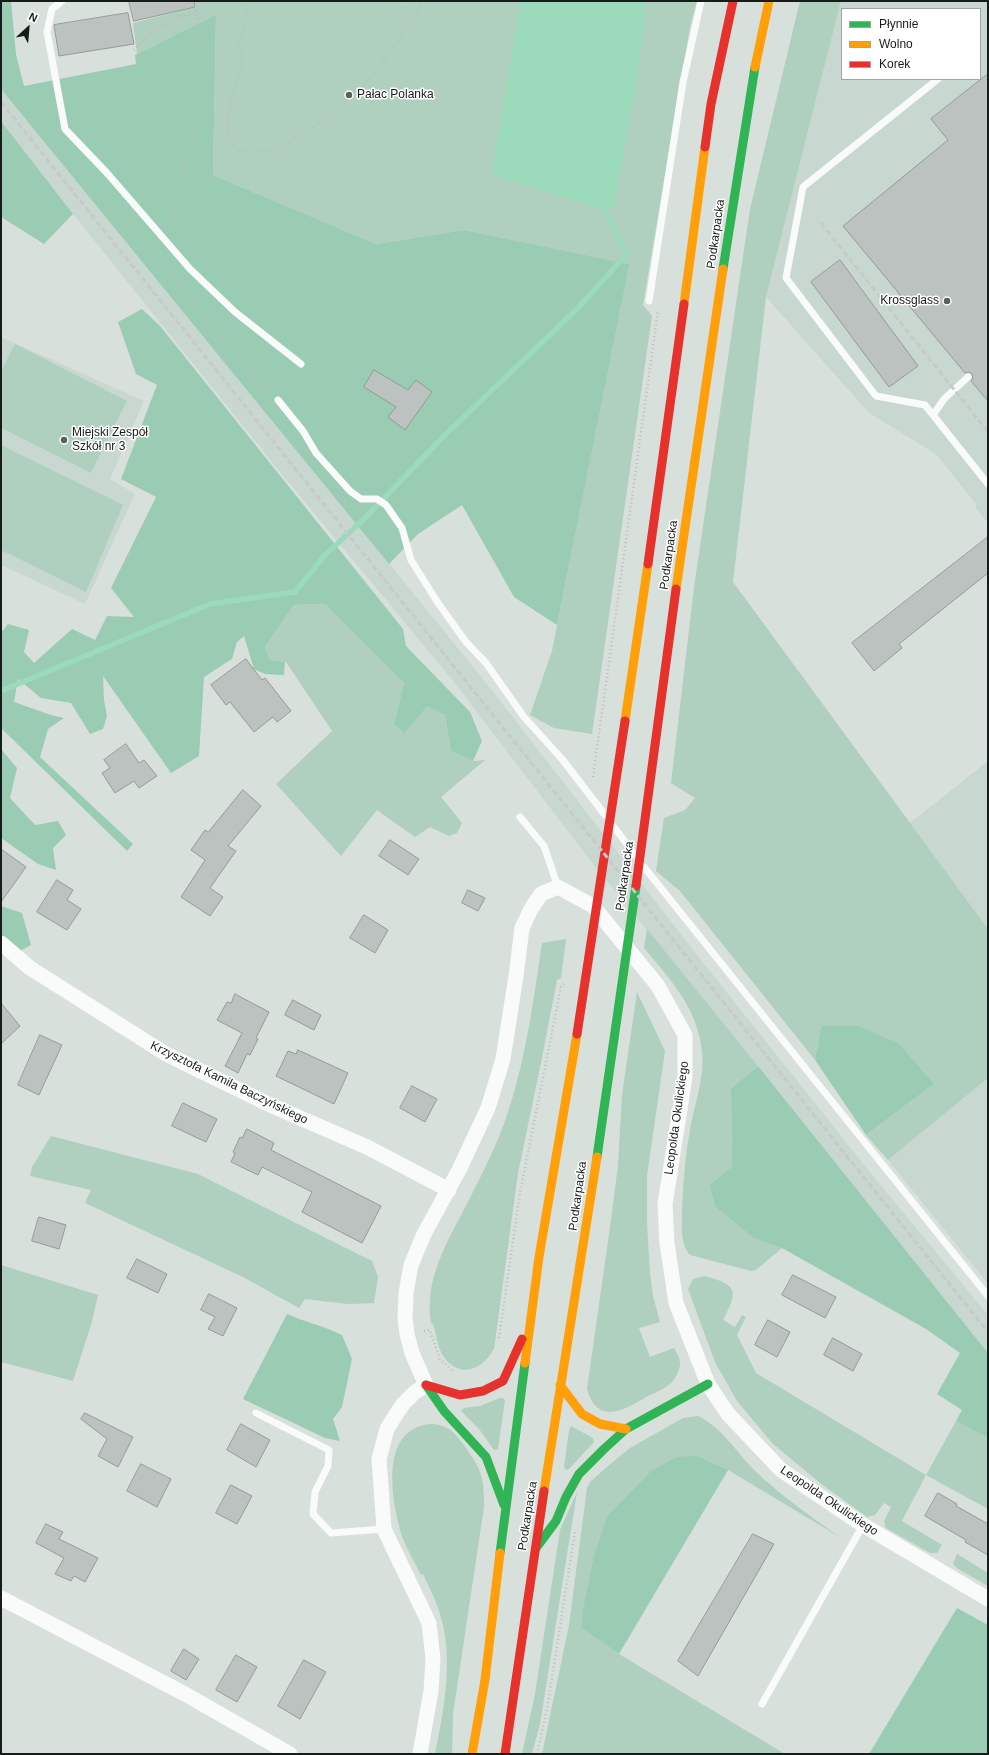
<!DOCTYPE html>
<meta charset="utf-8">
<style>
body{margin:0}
#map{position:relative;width:989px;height:1755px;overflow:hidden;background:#d8e0dc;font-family:Helvetica,sans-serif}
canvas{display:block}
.frame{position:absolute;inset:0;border:2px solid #161c19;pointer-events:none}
.legend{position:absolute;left:841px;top:8px;width:140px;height:72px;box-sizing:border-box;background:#fff;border:1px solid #a2a4a3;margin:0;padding:5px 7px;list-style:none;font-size:12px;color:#161c19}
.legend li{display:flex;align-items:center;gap:8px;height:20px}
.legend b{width:20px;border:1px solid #a2a4a3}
.north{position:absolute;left:8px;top:8px;width:40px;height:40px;-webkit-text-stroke:3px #fff;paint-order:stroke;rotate:26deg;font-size:11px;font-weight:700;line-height:16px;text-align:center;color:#161c19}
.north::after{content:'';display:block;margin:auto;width:14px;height:18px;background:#161c19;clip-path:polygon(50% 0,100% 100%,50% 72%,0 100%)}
</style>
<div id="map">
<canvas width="989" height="1755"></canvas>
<div class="frame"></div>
<ul class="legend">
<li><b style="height:5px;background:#30b455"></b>Płynnie</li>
<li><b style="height:5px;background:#ff9f0a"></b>Wolno</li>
<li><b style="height:5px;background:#e5322d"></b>Korek</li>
</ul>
<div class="north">N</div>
</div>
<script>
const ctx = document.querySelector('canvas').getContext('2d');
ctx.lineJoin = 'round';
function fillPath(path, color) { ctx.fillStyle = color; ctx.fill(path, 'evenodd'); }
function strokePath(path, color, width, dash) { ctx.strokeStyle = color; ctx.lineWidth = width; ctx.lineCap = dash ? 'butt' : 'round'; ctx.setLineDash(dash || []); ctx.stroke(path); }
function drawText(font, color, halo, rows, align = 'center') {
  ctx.font = font + ' Helvetica,sans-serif'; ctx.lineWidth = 3; ctx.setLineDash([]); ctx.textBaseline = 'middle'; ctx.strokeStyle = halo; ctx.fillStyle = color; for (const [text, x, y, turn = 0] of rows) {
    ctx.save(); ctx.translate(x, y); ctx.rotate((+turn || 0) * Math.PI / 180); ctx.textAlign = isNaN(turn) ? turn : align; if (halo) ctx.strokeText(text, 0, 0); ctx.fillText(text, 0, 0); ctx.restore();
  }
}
const built = new Path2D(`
 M841,1H988V523L976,509V504L936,454L869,413L766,297ZM842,9H980V79H842Z
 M1,89L240,380L491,689L694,951L865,1166L988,1315V1353L698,992L596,868L454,682L280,472L73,214L1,121Z
 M1,337L144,401L110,479L135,494L85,604L1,565Z
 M988,761V929L910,823Z
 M988,1078V1284L888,1160Z`);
const green = new Path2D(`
 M194,1H697L690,27L643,305L652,316L592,734L554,728L530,715L552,651L628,264L464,230L376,244L213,175L216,16L137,54L133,23L196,7Z
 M800,1H841L766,297L733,582L988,929V1078L888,1160L866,1135L934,1084L821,1026L815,1060L680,891L656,871L664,818L685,810L695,798L671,783L694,587L750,209Z
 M15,344L127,401L91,473L1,428V371Z
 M1,445L123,505L86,592L1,550Z
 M325,604L404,683L394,724L404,734L426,705L445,715L451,751L473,761L485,760L441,797L462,823L457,833L449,836L430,827L415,837L377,810L341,856L276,784L332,731L286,662L270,660L265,647L294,605Z
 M647,929L758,1066L731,1088L732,1167L777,1245L782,1248L756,1270L751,1271L690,1255C680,1243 682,1227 682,1212C683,1184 685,1157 690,1130C694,1105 705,1078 702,1052C698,1009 671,980 644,948Z
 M566,939L561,978L557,980L542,1058L518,1173L494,1349C481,1372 457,1379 442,1354C437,1345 436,1333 433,1324L431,1323C424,1279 447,1242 467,1204C480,1178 494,1151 504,1124C525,1065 533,1004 542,943Z
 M637,992L665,1051L647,1176V1224L650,1273L653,1296L660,1322L639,1328L650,1357L674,1348C676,1352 680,1358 680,1362C681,1368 675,1380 670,1384C664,1389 655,1393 648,1396C625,1410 597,1426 587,1389L611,1220L618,1165L622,1095Z
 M51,1136L198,1174L372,1261L378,1277L374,1303L348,1304L305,1299L299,1308L243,1277L85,1203L91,1190L30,1176L32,1167Z
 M1,1265L98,1295L91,1325L73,1381L1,1362Z
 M705,1276C737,1285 739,1290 723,1320L735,1327L742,1315L746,1317L737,1335L756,1373L926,1475L956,1421L988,1438V1509L926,1475L902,1521L942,1545L937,1553H930L886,1528L884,1521L891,1507L884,1503L875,1515L867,1517L820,1483L772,1443L737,1401L715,1362L688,1289L693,1279Z
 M500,1398H503L505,1400L498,1449L494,1450L479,1429L461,1411L464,1408L480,1406Z
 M698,1416C721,1427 736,1451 753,1469C779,1494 809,1515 838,1536L728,1470L581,1628L619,1654L785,1754H542L569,1625L587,1488L590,1482L608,1466L630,1448L683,1418Z
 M431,1424C438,1424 443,1426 449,1429C457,1433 478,1464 480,1472C484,1483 484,1495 484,1507L453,1714L452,1754H435C444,1709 454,1659 440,1614C436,1600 429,1587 423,1574L421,1575C415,1563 408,1551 403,1539C392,1505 377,1428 431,1424Z
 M571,1426L593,1438L594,1442L569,1469L566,1470L564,1467L569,1430Z
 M577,1492L540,1724L532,1754H522L535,1694L560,1530Z
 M957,1554L988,1573V1586L958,1569L953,1564Z`);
const forest = new Path2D(`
 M1,1H11L16,54L24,86L136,64L135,55L216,15L213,175L376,244L464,230L629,264L557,625L514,597L462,505L418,534L389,564L1,89Z
 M1,121L73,214L44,244L1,217Z
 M142,309L160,326L403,629L406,646L470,712L482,741L473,761L451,751L445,715L427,706L404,734L394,724L404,683L325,604L294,605L265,647L270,660L285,662L284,675L265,674L254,669L244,636L237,642L232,659L204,677L199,756L171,773L103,676L104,700L107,716L103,729L90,734L71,703L41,698L18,679L14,702L51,715L64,718L48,729L40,757L133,844L127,851L1,728V633L8,624L29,630L24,652L34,663L72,629L95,640L107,616L134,617L111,588L156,497L121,479L157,385L136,374L118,322Z
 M1,749L17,768L10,798L35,825L58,821L66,835L53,848L56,870L38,864L1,838Z
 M1,906L22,913L31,945L9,957L1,951Z
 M821,1026H859L899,1044L934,1084L866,1135L815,1060Z
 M758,1066L988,1353V1438L956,1421L962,1410L937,1394L960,1353L926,1329L782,1248L754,1238L715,1206L710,1185L732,1167L731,1088Z
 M287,1314C305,1322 324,1326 342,1335L352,1359L342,1407L333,1419L340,1441L325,1438L243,1399Z
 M697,1456L728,1470L619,1654L581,1628L583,1610L594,1556L607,1517L651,1471L677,1457Z
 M957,1608L988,1625V1754H869Z`);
const water = new Path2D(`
 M521,1H647L636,84L613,208L603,209L496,176L492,168Z`);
const stream = new Path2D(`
 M1,691L210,604L295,592L324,556L364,519L444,436L577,309L627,254L603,209V203`);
const building = new Path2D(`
 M129,1H194L195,7L134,21Z
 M128,13L134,44L59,56L54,25Z
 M988,74V401L971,381L973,378L972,374L969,372L965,373L843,226L948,140L931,119Z
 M840,260L918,366L889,387L811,282Z
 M374,370L408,390L416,380L432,392L405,430L388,417L396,407L364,387Z
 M988,537V573L899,644L902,648L874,671L852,643Z
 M246,659L262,680L265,678L291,711L277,722L273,717L254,732L230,702L226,705L211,685Z
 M126,744L139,763L144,760L157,776L139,788L134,781L115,793L102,773L110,768L104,760Z
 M243,790L261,806L228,846L236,851L210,888L223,897L210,916L181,897L205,860L191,850L205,830L208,832Z
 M390,840L419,859L408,875L379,856Z
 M1,849L26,867L1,902Z
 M57,880L73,890L67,900L81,909L67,930L37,912Z
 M468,890L485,898L478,911L462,903Z
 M364,915L388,930L375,953L350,938Z
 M235,994L269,1012L256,1038L258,1039L250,1055L247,1054L238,1073L225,1066L242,1033L217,1020L227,1002L231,1003Z
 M293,1000L321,1015L314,1030L285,1015Z
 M1,1003L20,1026L1,1044Z
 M40,1035L62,1045L39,1095L18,1085Z
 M298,1050L348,1073L334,1104L276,1076L288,1051L296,1054Z
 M412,1086L437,1099L425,1122L400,1108Z
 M183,1103L217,1119L206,1142L172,1126Z
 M247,1129L274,1143L271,1150L381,1206L362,1243L302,1212L312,1192L262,1167L258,1175L231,1162L235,1153L233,1152L240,1137L242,1138Z
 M39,1217L66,1225L59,1249L32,1241Z
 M137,1259L167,1274L158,1293L127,1278Z
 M793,1275L836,1297L825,1318L782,1295Z
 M209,1294L237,1308L223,1336L208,1329L215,1317L201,1310Z
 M768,1320L790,1332L777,1357L755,1345Z
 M833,1338L862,1354L853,1371L824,1355Z
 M85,1413L133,1437L118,1467L98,1456L107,1439L81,1419Z
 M241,1424L270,1440L256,1467L227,1450Z
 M141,1464L171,1479L157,1507L127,1491Z
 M231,1485L252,1496L237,1524L216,1513Z
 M938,1493L957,1504L956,1506L988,1524V1555L965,1542L966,1540L925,1516Z
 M46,1524L63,1532L59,1539L98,1558L85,1582L74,1576L71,1581L55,1574L64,1558L36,1543Z
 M753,1534L774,1544L698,1676L678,1661Z
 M184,1649L199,1659L186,1680L171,1671Z
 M236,1655L257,1667L237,1702L216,1690Z
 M304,1660L326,1672L300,1719L278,1706Z`);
const path = new Path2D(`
 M246,1L245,27L239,39L241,64L228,117V137L238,150L252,152L279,149L326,119L371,78L417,16L421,1
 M397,1L414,20
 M134,50L158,26H165L178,17L192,14L196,10L198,1
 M170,227L175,212V195L182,177L185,154L197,122L201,103L199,85L207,69L206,52L197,25L196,10
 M170,268L172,273L182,288L218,334L271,390
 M245,365L253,381L268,392
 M593,777L658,311
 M424,1331L430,1330L440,1359L452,1370
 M499,1338L520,1193L561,987L564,984
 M537,1754L547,1709L575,1531`);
const lane = new Path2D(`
 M62,1L52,9L47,32L65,129L107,173L190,269L235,312L301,364
 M938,79L803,187L786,278L876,396L925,405L988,484
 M649,301L683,82L701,1
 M278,400L303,431L316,453L350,491L361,499H377L386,505L402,528L411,560L438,603L466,642L486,663L524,717L562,759L605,815
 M933,415L944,399L968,377
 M520,817L544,846L558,887
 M614,827L635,855
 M644,867L988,1296
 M256,1413L329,1450L328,1466L315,1492L313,1514L331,1533L384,1529
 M762,1704L863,1525`);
const street = new Path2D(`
 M1,943L30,968L166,1054L268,1104L367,1147L449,1190
 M1,1598L185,1694L290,1754
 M420,1754L431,1691L433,1659L429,1623L384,1529L379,1459L387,1429L395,1416L403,1404L414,1393L426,1385L412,1353L407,1334L405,1318L406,1293L411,1265L424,1234L459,1170L488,1108L503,1059L516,976L522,928L531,909L541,894L558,887L593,906L658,986L685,1035V1077L665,1204L667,1243L676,1303L708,1384L728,1414L781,1470L863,1525L988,1599`);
const fast = new Path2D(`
 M723,269L755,67
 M597,1157L636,886
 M426,1385L444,1411L486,1457L504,1505
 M536,1548L556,1521L566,1497L579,1474L604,1449L626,1429L708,1384
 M500,1553L525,1363`);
const slow = new Path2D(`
 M755,67L769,1
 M684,304L705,147
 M676,589L723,269
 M625,721L648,564
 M525,1363L539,1257L577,1034
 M560,1385L582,1414L600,1424L626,1429
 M544,1491L597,1157
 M472,1754L485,1680L500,1553`);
const jam = new Path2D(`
 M705,147L711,104L733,1
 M648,564L684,304
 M636,886L676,589
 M577,1034L625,721
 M426,1385L460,1395L483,1391L503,1381L522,1339
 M505,1754L544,1491`);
const rail = new Path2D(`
 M1,102L988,1332
 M821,223L988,432`);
const markers = [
 [349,95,4,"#5a615d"],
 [947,301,4,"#5a615d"],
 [64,440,4,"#5a615d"]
];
const poiNames = [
 ["Pałac Polanka",357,95],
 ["Krossglass",939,301,"right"],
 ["Miejski Zespół",72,433],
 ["Szkół nr 3",72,447]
];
const streetNames = [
 ["Podkarpacka",716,234,-82],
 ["Podkarpacka",669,555,-82],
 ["Podkarpacka",625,876,-82],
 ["Krzysztofa Kamila Baczyńskiego",229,1083,26],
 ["Leopolda Okulickiego",677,1118,-82],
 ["Podkarpacka",578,1196,-82],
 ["Leopolda Okulickiego",829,1501,34],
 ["Podkarpacka",528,1516,-81]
];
fillPath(built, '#c8d8d0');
fillPath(green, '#afcfbf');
fillPath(forest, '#9accb4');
fillPath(water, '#9cdabc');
strokePath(stream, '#9cdabc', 5.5);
fillPath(building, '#bcc2bf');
strokePath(building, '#949b97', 1);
strokePath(path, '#bcbebc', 2.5, [1, 3]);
strokePath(lane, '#f9fafa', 7);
strokePath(street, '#f9fafa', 15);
strokePath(fast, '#30b455', 9);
strokePath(slow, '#ff9f0a', 9);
strokePath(jam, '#e5322d', 9);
strokePath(rail, '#c7cac8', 3, [6, 3]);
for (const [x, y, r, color] of markers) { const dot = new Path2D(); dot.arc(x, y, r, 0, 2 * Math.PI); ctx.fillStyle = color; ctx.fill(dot); strokePath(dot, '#fff', 1.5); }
drawText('12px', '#161c19', '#fff', poiNames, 'left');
drawText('12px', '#161c19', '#fff', streetNames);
</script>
